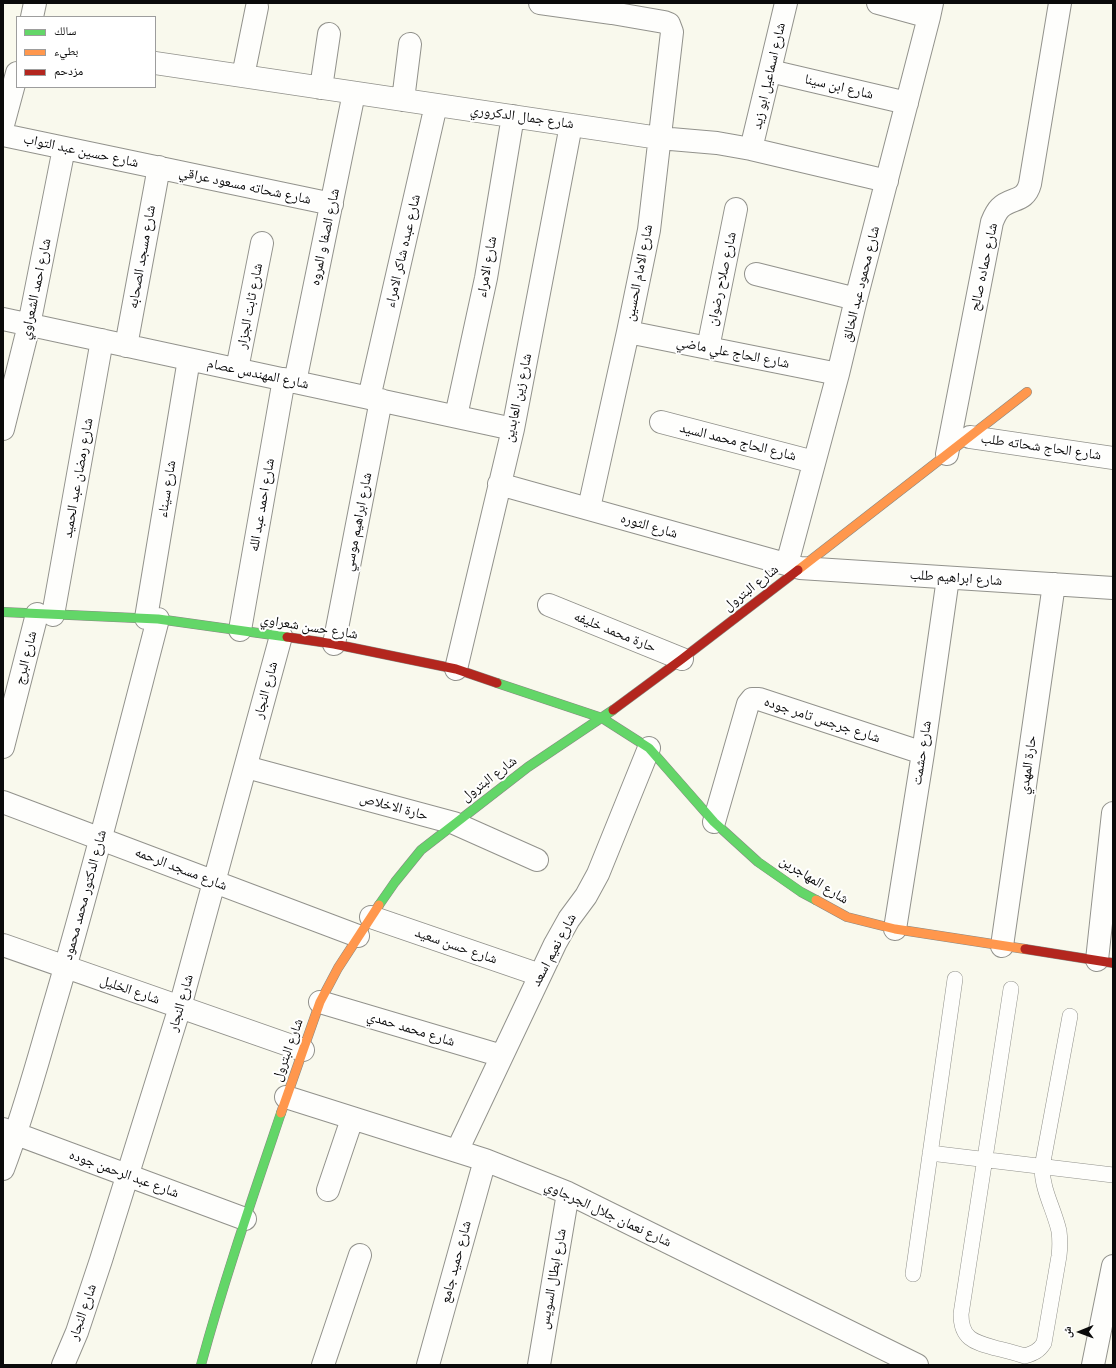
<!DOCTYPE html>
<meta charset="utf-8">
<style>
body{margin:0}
#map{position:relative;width:1116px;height:1368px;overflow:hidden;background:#f9f9ed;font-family:"Zilla Slab","Noto Naskh Arabic",serif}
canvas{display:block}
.frame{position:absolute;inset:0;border:4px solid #0a0a0a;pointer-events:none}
.legend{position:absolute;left:16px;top:16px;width:140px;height:72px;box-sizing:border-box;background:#fff;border:1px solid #9d9d9d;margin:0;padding:5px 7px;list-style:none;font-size:12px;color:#0a0a0a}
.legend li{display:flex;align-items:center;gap:8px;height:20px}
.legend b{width:20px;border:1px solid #9d9d9d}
.north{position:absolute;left:1060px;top:1312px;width:40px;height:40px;-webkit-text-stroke:3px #fff;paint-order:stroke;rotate:269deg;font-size:11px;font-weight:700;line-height:16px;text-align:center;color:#0a0a0a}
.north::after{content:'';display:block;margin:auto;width:14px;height:18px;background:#0a0a0a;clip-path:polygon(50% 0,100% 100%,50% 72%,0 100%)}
</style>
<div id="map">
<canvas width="1116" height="1368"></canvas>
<div class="frame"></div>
<ul class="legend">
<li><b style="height:5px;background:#63d668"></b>سالك</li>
<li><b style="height:5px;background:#ff974d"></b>بطيء</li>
<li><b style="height:5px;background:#b3261e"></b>مزدحم</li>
</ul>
<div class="north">ش</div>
</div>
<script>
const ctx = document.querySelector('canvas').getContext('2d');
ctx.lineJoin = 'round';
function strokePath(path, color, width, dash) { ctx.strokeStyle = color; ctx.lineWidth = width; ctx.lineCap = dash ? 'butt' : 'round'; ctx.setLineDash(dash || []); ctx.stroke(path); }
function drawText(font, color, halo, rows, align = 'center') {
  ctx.font = font + ' "Zilla Slab","Noto Naskh Arabic",serif'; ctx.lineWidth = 4; ctx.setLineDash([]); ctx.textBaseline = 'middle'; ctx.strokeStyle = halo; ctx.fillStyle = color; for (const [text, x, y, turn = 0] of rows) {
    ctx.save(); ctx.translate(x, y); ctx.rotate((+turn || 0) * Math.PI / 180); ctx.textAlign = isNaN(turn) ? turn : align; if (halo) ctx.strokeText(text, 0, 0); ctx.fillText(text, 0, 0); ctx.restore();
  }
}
const lane = new Path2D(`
 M1011,989L961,1314C961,1339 974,1342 995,1348C1005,1350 1015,1353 1025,1356C1034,1353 1039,1351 1044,1343L1059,1256C1060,1248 1060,1239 1059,1231C1054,1209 1042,1190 1042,1167L1070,1016
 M930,1153L1113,1175
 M913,1274L955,979`);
const street = new Path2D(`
 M540,3L612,13L664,22L669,24L672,32L649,230L628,332L589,508
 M878,3L929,17
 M32,17L35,3
 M155,63L659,138L717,143L751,149L887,181
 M770,71L907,103
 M243,76L257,7
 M321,88L329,34
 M403,100L410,44
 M3,125L17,73
 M3,135L332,204
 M751,149L786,3
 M756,274L856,299
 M3,319L513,429
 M628,332L838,374
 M126,346L159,167
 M708,348L736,209
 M237,369L262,243
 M295,382L354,93
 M369,398L436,105
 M456,416L486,278L513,116
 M661,422L814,462
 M3,429L29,325L64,148
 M970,437L1113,458
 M947,454L992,222C994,217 996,212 1000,208C1011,197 1025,203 1030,184L1060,3
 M499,484L800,568L1113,588
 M787,564L838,374L856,299L929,17L932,3
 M549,605L682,659
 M53,615L102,340
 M146,618L189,359
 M240,630L284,379
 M334,644L381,400
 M456,669L513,429L571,125
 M3,747L37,614
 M246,767L454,823L537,860
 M3,802L358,936
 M714,822L748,704L752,699H759L923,753
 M371,917L540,975
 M895,929L923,753L948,578
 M3,945L303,1050
 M1002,946L1054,584
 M1097,960L1113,813
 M320,1002L502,1056
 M286,1097L485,1160L568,1193L917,1365
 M3,1129L245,1219
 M457,1151L555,944L569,919L586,896L598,874L649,748
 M3,1169C24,1114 39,1056 56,999C93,873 125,746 158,619
 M328,1190L352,1119
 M63,1365L77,1332L101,1260L180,1007L281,636
 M323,1365L360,1255
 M428,1365L485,1160
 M539,1365L568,1193
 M1093,1365L1113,1266`);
const fast = new Path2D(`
 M3,612L158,619L287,637
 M497,683L602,718L649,748L714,822L758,862L801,892L816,900
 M379,905L395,882L421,850L528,767L613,710
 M201,1365C224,1280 253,1196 281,1113`);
const slow = new Path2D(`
 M798,570L1027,392
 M816,900L847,917L895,929L1025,949
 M281,1113L320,1002L338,968L379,905`);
const jam = new Path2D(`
 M287,637L334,644L456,669L497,683
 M613,710L682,659L798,570
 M1025,949L1113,963`);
const streetNames = [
 ["شارع اسماعيل ابو زيد",769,76,-77],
 ["شارع ابن سينا",839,87,13],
 ["شارع جمال الدكروري",522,117,8],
 ["شارع حسين عبد التواب",81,151,12],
 ["شارع شحاته مسعود عراقي",245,186,12],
 ["شارع الصفا و المروه",325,237,-78],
 ["شارع عبده شاكر الامراء",403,251,-77],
 ["شارع مسجد الصحابه",142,257,-80],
 ["شارع الامراء",487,267,-80],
 ["شارع حماده صالح",984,267,-78],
 ["شارع الامام الحسين",639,273,-79],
 ["شارع صلاح رضوان",722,279,-78],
 ["شارع محمود عبد الخالق",861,284,-76],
 ["شارع احمد الشعراوي",36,289,-78],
 ["شارع ثابت الجزار",250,306,-79],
 ["شارع الحاج علي ماضي",733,353,11],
 ["شارع المهندس عصام",258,374,12],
 ["شارع زين العابدين",518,398,-78],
 ["شارع الحاج محمد السيد",738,442,14],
 ["شارع الحاج شحاته طلب",1041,447,8],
 ["شارع رمضان عبد الحميد",78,478,-80],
 ["شارع سيناء",167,489,-81],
 ["شارع احمد عبد الله",262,505,-80],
 ["شارع ابراهيم موسي",358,522,-79],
 ["شارع الثوره",649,526,16],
 ["شارع ابراهيم طلب",956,578,4],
 ["شارع البترول",751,588,-38],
 ["شارع حسن شعراوي",309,627,9],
 ["حارة محمد خليفه",615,632,22],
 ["شارع البرج",26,658,-76],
 ["شارع النجار",266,690,-75],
 ["شارع جرجس تامر جوده",822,720,18],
 ["شارع حشمت",922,753,-81],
 ["حارة المهدي",1028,765,-82],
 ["شارع البترول",489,779,-37],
 ["حارة الاخلاص",394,807,15],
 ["شارع مسجد الرحمه",181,869,21],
 ["شارع المهاجرين",814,880,32],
 ["شارع الدكتور محمد محمود",85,895,-75],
 ["شارع حسن سعيد",456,946,19],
 ["شارع نعيم اسعد",554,950,-62],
 ["شارع الخليل",130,990,19],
 ["شارع النجار",181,1003,-74],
 ["شارع محمد حمدي",411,1029,17],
 ["شارع البترول",288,1050,-70],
 ["شارع عبد الرحمن جوده",124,1174,20],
 ["شارع نعمان جلال الجرجاوي",608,1214,25],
 ["شارع حميد جامع",456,1262,-75],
 ["شارع ابطال السويس",553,1279,-80],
 ["شارع النجار",83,1312,-71]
];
strokePath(lane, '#92928c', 16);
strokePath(street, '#92928c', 24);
strokePath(fast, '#888883', 10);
strokePath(slow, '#888883', 10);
strokePath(jam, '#888883', 10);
strokePath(lane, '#fefefc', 15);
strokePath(street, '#fefefc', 22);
strokePath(fast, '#63d668', 9);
strokePath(slow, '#ff974d', 9);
strokePath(jam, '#b3261e', 9);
drawText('14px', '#0a0a0a', '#fff', streetNames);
</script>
